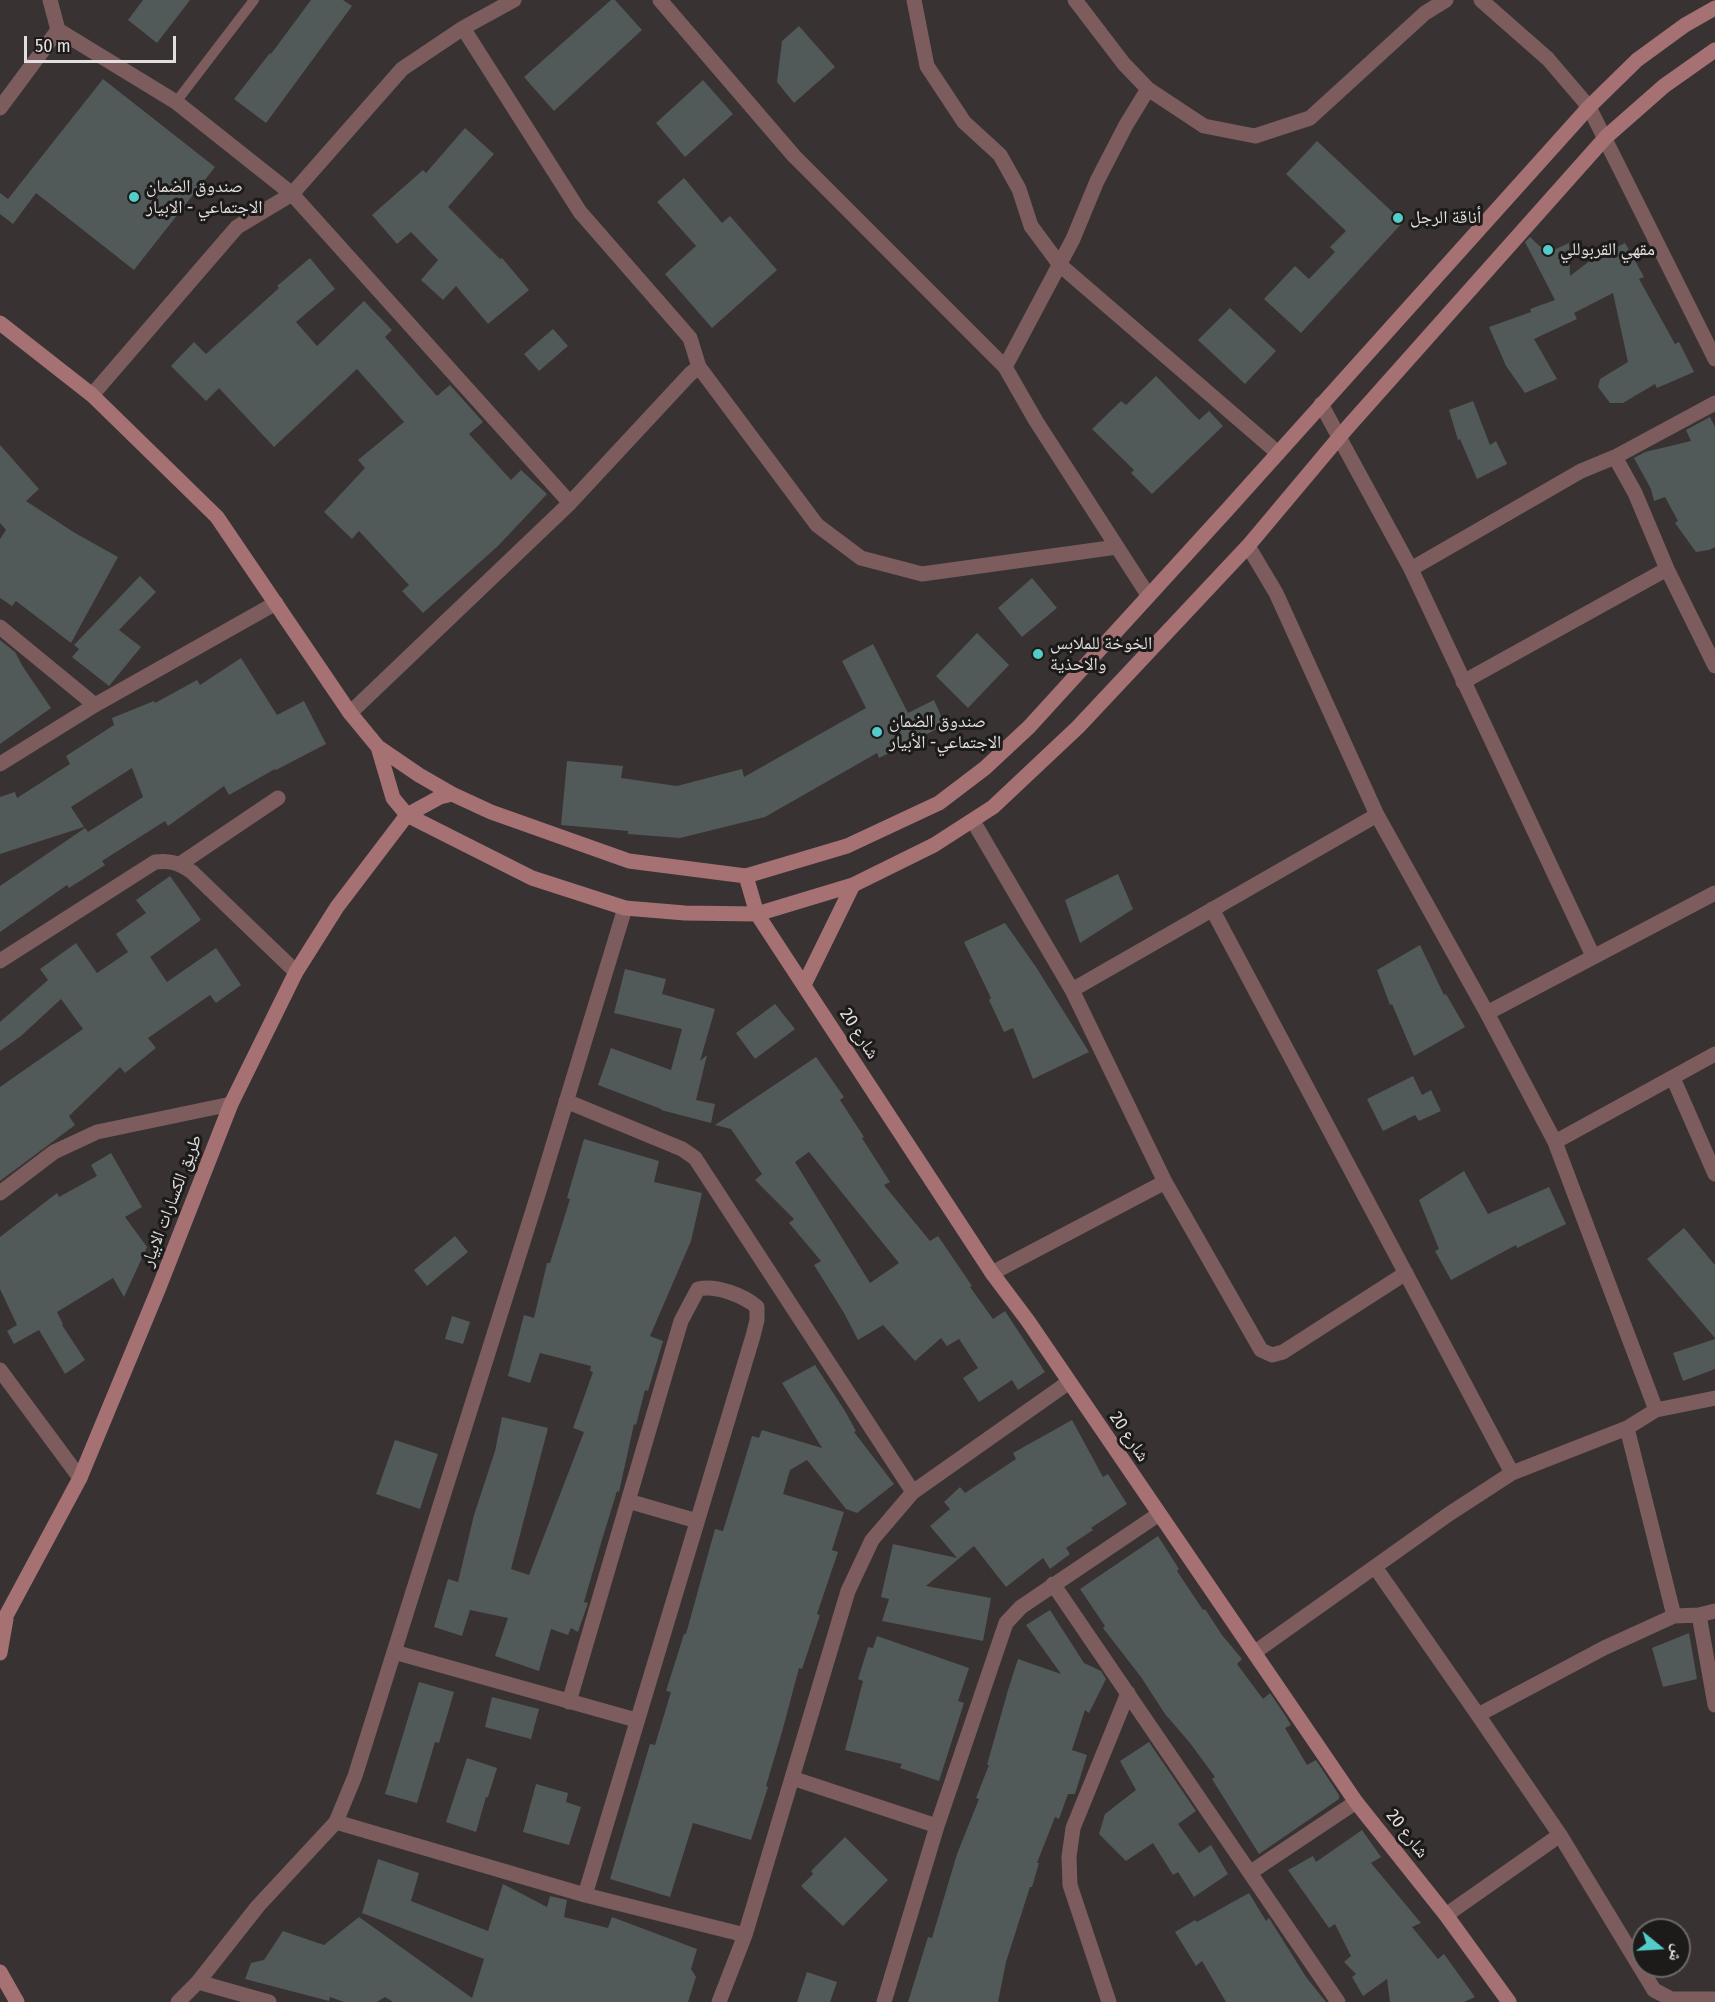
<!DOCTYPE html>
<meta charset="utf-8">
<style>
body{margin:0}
#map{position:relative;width:1715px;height:2002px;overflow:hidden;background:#383232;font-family:"Fira Sans Condensed","Noto Naskh Arabic",sans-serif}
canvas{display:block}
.north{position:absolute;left:1631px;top:1918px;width:60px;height:60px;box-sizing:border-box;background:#1d1a1a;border:2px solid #6c6969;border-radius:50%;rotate:108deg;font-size:16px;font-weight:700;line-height:24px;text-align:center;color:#e3dfdf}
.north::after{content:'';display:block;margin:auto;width:21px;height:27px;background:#53cdc9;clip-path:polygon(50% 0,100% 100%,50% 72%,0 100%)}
.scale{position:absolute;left:24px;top:36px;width:152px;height:27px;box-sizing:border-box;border:3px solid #e3dfdf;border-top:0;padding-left:8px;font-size:18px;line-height:21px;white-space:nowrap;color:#e3dfdf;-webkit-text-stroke:4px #1d1a1a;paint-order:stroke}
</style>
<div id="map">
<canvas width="1715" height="2002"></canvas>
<div class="north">ش</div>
<div class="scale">50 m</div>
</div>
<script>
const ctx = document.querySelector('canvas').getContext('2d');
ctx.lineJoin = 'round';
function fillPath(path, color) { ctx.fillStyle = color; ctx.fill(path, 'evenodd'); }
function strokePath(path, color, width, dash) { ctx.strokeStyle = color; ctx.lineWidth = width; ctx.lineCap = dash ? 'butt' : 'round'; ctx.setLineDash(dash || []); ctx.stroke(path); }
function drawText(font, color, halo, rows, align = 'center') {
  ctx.font = font + ' "Fira Sans Condensed","Noto Naskh Arabic",sans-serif'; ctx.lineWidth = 6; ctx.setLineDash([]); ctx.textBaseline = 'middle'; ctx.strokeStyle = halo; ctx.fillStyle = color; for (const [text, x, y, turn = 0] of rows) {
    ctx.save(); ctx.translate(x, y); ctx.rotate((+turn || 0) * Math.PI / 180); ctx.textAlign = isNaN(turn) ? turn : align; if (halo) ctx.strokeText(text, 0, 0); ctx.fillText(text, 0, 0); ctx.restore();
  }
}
const building = new Path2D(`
 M143,0H190L157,43L128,20Z
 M311,0H343L352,6L266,123L234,99L270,53L271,54Z
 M611,0H615L642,30L554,111L524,77Z
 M799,26L835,67L794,103L777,82L782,41Z
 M103,79L215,167L134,270L36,193L13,224L0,214V193L8,199Z
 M703,80L733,114L685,157L656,123Z
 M465,128L494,154L448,207L500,259L502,258L529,290L488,324L456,286L443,300L421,280L438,260L411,232L397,244L372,215L423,170L426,173Z
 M1317,141L1403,222L1301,333L1264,299L1295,266L1309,279L1335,252L1330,247L1346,231L1286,174Z
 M684,178L722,223L730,216L777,270L712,328L665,274L696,246L657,202Z
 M1530,237L1547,253L1569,243L1570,276L1591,260L1625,243L1644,277L1639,279L1675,344L1679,342L1694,372L1657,388L1655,384L1623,403H1610L1598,387L1600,379L1628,362L1613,293L1574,313L1577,319L1534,339L1557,379L1525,393L1506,366L1489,327L1531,312L1530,309L1555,300L1525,242Z
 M310,258L335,289L296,322L317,346L364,301L392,330L385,337L437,396L450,385L483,422L469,434L511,480L521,470L547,494L498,546L423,613L402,591L409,585L359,531L352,539L324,512L365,468L358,460L404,422L357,369L274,447L219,388L206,401L171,366L194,342L206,354L279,288L277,286Z
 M1230,308L1276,351L1245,384L1198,340Z
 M553,329L568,346L539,371L524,354Z
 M1156,376L1199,420L1209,411L1223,426L1152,494L1131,473L1134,470L1092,429L1121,401L1126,405Z
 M1473,401L1490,445L1496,441L1507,464L1477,479L1460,439L1458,440L1449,410Z
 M1710,417L1715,427V547L1709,550L1696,552L1675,523L1678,521L1665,497L1654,501L1651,489L1634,458L1645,452L1691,441L1686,430Z
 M0,445L39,489L26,501L75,533L118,557L71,643L16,601L12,606L0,598V539L6,530L0,523Z
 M140,576L156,592L119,630L141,647L109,686L72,657L79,649L74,645Z
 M1032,578L1057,608L1022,637L998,608Z
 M977,633L1009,665L968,708L936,676Z
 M0,640L15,652L23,667L51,708L0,744Z
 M873,644L908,713L934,700L945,725L879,758L877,753L765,817L680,838L628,834V831L561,825L567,761L623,766L621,778L677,786L742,769L744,777L866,708L842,661Z
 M241,658L277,715L304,701L326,744L276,770L275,769L229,795L224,786L168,826L165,821L102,861L105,865L69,888L67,885L0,932V886L85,828L88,832L143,797L132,768L71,807L84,827L0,854V797L15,792L17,798L70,764L66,756L114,725L112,718L154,701L155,703L197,680L200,685Z
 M1118,874L1133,909L1080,943L1065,900Z
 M170,876L201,920L150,957L167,982L216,948L241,985L216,1003L210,995L148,1038L156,1048L125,1073L120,1067L69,1116L75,1125L0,1181V1087L83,1029L61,999L21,1036L0,1051V1022L48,980L40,969L76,943L97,973L128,952L116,934L146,913L136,900Z
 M1005,923L1036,967L1089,1052L1033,1079L1013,1028L1004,1032L989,1000L991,998L964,942Z
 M1420,945L1444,995L1446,994L1465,1027L1414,1056L1392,1004L1390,1005L1377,970Z
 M625,969L666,979L662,994L715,1009L700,1061L707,1055L696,1100L715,1104L711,1123L661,1110V1109L598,1085L611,1048L671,1070L682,1029L614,1013Z
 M775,1004L795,1029L755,1059L736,1033Z
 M816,1057L844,1097L840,1100L864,1137L862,1138L890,1182L884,1185L930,1241L938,1236L972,1286L970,1287L993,1319L1005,1311L1045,1372L1018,1390L1012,1380L979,1402L963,1378L978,1368L959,1339L947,1346L941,1338L915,1361L883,1325L858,1340L844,1313L814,1265L821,1261L789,1223L794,1219L755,1180L762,1174L731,1129L715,1125ZM809,1152L899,1263L870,1283L795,1162Z
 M1413,1076L1422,1095L1431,1090L1441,1111L1419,1121L1415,1115L1383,1131L1367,1099Z
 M584,1139L659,1161L654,1182L702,1193L691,1241L650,1336L663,1341L648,1391L645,1390L636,1425L634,1424L619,1492L617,1491L601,1543L584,1602L588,1603L578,1632L571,1628L568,1635L551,1629L539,1671L495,1656L508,1618L470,1610L462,1636L434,1627L448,1579L458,1582L474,1515L495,1451L502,1417L548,1428L511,1569L529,1575L584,1432L573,1428L593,1372L590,1371L591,1366L540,1353L530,1383L508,1376L524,1315L534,1318L547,1263H550L570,1199L567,1198Z
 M111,1153L142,1207L125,1217L147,1247L124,1297L113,1278L57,1312L63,1324L62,1325L85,1360L65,1374L39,1330L14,1344L7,1331L17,1325L0,1289V1237L57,1193L59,1197L97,1176L91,1165Z
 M1464,1171L1488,1214L1549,1187L1566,1224L1517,1248L1516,1245L1451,1280L1435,1251L1439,1249L1419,1200Z
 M1684,1228L1715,1265V1338L1647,1259Z
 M455,1236L468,1252L427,1286L414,1270Z
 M452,1316L470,1322L463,1344L445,1339Z
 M1715,1339V1369L1683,1381L1673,1353Z
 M815,1365L845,1411L856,1431L854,1432L894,1484L857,1513L846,1509L807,1460L790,1470L783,1494L844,1512L832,1550L838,1552L817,1614L820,1615L802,1669L799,1668L782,1732L766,1786L768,1787L751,1840L693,1823L670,1897L610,1879L650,1744L655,1745L671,1692L666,1691L684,1634H686L715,1529L723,1531L752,1436L759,1438L762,1430L822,1448L782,1383Z
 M1072,1420L1103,1477L1108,1474L1127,1504L1091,1528L1093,1530L1066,1548L1070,1554L1050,1569L1043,1558L1006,1587L974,1546L926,1586L991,1598L983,1641L882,1621L889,1599L881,1597L893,1544L957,1558L930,1526L950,1509L944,1502L960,1487L965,1493L1016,1459L1013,1453Z
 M395,1440L438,1454L420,1509L376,1494Z
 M1158,1536L1179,1569L1177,1571L1203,1610L1205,1609L1222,1635L1242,1659L1237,1664L1263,1699L1270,1693L1285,1715L1291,1725L1285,1728L1307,1765L1316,1760L1339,1795V1799L1259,1854L1212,1779L1215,1777L1190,1743L1165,1714L1141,1677L1103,1628L1105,1626L1080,1589Z
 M1050,1610L1084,1663L1101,1671L1106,1679L1089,1713L1085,1710L1072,1750L1087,1755L1075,1794H1068L1059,1819L1055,1817L1037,1863H1039L1032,1887H1030L1006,1962L998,2002H908L928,1937L932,1938L957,1854L979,1799L976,1798L989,1765H987L1008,1690L1018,1659L1061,1674L1026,1625Z
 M1689,1633L1697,1679L1663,1687L1652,1648Z
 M877,1636L969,1668L958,1701L964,1703L939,1781L900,1768L902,1764L845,1750L863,1681L858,1679L868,1647L873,1648Z
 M419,1682L454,1692L439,1743L435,1742L417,1803L385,1794Z
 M492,1697L539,1709L531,1739L485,1727Z
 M1149,1742L1196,1811L1178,1824L1199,1853L1211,1845L1228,1874L1194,1897L1178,1872L1173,1875L1153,1843L1126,1861L1099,1834L1105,1814L1136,1790L1120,1761Z
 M467,1758L497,1768L488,1797H486L476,1832L446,1822Z
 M536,1784L568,1793L566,1802L581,1807L569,1845L523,1832Z
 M1362,1830L1381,1857L1371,1863L1421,1923L1412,1927L1438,1959L1444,1954L1475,1997L1464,2002H1390L1387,1979L1363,1996L1352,1977L1356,1974L1344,1962L1351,1956L1335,1924L1329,1928L1288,1870L1313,1856L1316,1862Z
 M845,1837L888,1880L843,1926L801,1886L813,1874L811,1871Z
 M378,1859L419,1873L411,1901L488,1931L503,1884L547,1907L550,1896L567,1900L564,1917L608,1928L612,1917L697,1949L691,1969L696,1977L688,2002H393L385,1997L377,2002H344L330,1997L329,2001L245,1979L251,1963L264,1960L283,1931L324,1945L359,1917L472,1998L484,1959L362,1913Z
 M1249,1893L1266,1921L1269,1918L1306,1977L1326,2002H1226L1202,1961L1196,1966L1175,1932L1195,1920L1197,1922Z
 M807,1972L837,1982L830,2002H797Z`);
const lane = new Path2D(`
 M176,102L254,0`);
const street = new Path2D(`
 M50,0L58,30
 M660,0L794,156L1005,367
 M914,0L927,66L964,122L1000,155L1019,189L1031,226L1060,265L1278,453
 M1075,0L1124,64L1148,89L1204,126L1255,136L1310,118L1425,13L1446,0
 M1481,0L1548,59L1589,107L1715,359
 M1148,89L1126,125L1097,181L1073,239L1005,367L1036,421L1148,595
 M0,108L58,30L176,102L292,194L570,503
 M699,367L817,525L861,558L922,574L1117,547
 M92,395L237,227L292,194L402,69L463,28L514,0
 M1321,404L1411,569
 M1615,457L1715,403
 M1248,546L1276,593L1377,815L1487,1013L1555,1142
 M0,627L95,705
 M1463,682L1667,569
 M350,713L570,503L690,374L699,367L690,338L580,212L463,28
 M0,764L95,705L276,603
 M1377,815L1072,990L1165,1182L1261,1350L1272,1355L1283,1352L1406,1273
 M973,821L1072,990
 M180,864L278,798
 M1212,909L1512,1473
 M1593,956L1411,569L1581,471L1615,457L1635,493L1667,569L1715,666
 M0,961L155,862C170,860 179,863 192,872L296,972
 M1487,1013L1715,893
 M1673,1078L1715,1174
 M566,1101L682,1149L695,1158L913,1492
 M0,1193L54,1152L97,1132L231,1104
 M992,1273L1165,1182
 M0,1370L80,1478
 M1656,1410L1715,1398
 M1627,1428L1674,1616
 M628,1501L697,1521
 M1375,1567L1478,1715L1604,1648L1674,1616L1699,1615L1715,1611
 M1053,1584L1338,2002
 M1699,1615L1715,1705
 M394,1652L636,1720
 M1255,1652L1449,1514L1512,1473L1627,1428L1656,1410L1555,1142L1715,1054
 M569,1702L681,1321L698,1289C716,1285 743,1295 757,1307V1320L753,1336L585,1895
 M1478,1715L1560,1835L1654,1990L1671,1999H1715
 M792,1778L937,1826
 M336,1822L585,1895L745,1935
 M1251,1872L1356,1802
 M1446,1915L1560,1835
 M198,1982L269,2002
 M178,2002L198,1982L258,1906L336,1822L355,1776L540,1188L625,908
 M719,2002L745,1935L848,1591L872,1540L913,1492L1069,1382
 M884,2002L937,1826L1006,1623L1021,1607L1159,1514
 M1109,2002L1070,1885L1069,1857L1073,1828L1128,1693`);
const secondary = new Path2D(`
 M0,323L92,395L217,517L350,713L378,747L419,775L452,794L491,812L629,861L746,876L847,846L939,803L985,768L1029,727L1227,510L1589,107L1637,60L1685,25L1715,8
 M378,747L393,798L407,815L532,878L625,908L685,913L757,914L853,885L934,845L993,807L1078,727L1248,546L1347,428L1606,137L1664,86L1715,50
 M746,876L757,914L992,1273L1028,1321L1356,1802L1446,1915L1509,2002
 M804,985L853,885
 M0,1627L80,1478L158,1290L231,1104L296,972L337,907L407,815L440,797L452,794
 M0,1653L6,1619
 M0,1972L17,2002`);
const markers = [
 [134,197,6,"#53cdc9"],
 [1398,218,6,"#53cdc9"],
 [1548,250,6,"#53cdc9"],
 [1038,654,6,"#53cdc9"],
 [877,732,6,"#53cdc9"]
];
const poiNames = [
 ["صندوق الضمان",146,187],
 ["الاجتماعي - الابيار",146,208],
 ["أناقة الرجل",1410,218],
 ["مقهي القربوللي",1560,250],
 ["الخوخة للملابس",1050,644],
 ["والاحذية",1050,665],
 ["صندوق الضمان",889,722],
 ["الاجتماعي- الأبيار",889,743]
];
const streetNames = [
 ["شارع 20",859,1034,57],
 ["طريق الكسارات الابيار",172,1201,-69],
 ["شارع 20",1129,1437,56],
 ["شارع 20",1407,1834,52]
];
fillPath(building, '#525959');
strokePath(lane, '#7d5c5d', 10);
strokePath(street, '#7d5c5d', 15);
strokePath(secondary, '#a57173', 15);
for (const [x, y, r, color] of markers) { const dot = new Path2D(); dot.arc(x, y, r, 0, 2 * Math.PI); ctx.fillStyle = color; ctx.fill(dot); strokePath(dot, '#1d1a1a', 2); }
drawText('18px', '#e3dfdf', '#1d1a1a', poiNames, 'left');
drawText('18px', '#e3dfdf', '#1d1a1a', streetNames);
</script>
